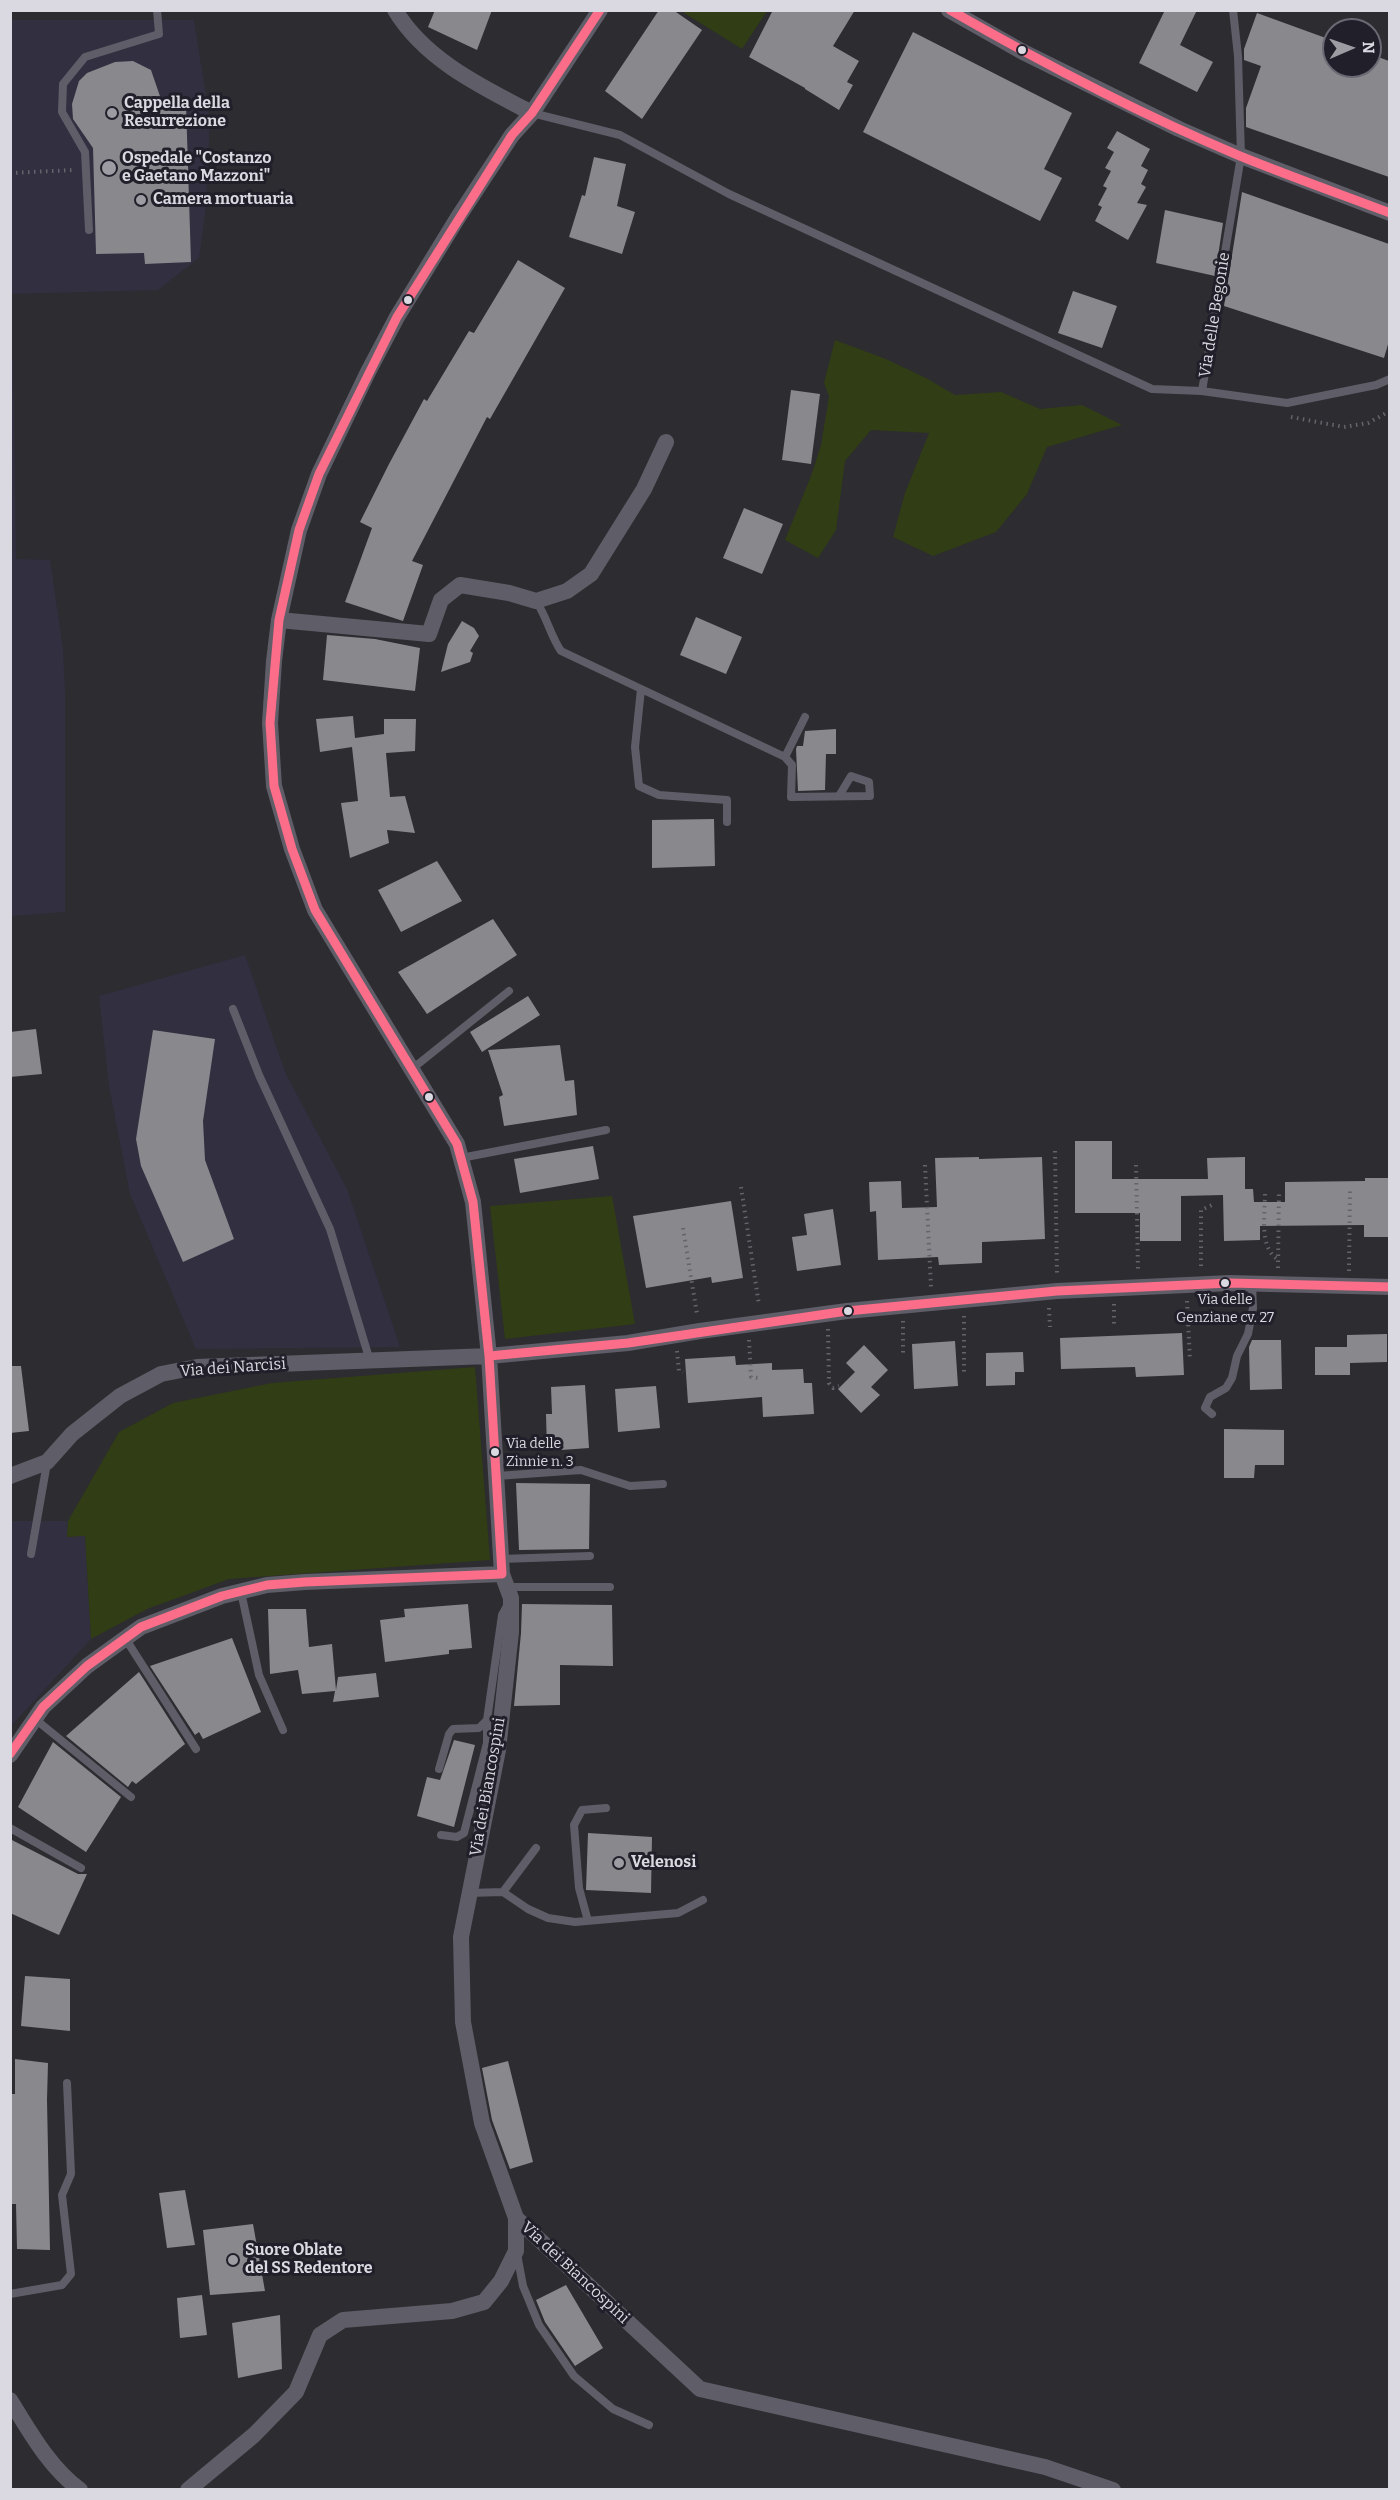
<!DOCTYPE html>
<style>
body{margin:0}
#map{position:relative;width:1400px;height:2500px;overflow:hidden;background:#2c2c31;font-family:Bitter,serif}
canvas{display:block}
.frame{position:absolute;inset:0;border:12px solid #dad9e1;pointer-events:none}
.north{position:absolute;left:1322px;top:18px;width:60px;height:60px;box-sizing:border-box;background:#201f2a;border:2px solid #6a6973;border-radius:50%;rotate:88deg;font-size:16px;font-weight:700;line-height:24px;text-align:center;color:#dad9e1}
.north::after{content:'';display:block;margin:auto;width:21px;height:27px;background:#9d9ca3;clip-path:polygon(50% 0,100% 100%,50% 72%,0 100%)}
</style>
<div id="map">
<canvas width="1400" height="2500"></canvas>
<div class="frame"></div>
<div class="north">N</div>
</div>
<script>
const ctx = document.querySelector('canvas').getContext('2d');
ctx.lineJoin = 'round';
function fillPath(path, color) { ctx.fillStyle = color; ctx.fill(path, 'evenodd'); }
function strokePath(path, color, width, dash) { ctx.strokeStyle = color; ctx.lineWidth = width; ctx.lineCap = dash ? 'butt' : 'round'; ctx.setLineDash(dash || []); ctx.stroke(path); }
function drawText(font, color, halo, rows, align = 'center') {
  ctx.font = font + ' Bitter,serif'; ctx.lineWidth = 6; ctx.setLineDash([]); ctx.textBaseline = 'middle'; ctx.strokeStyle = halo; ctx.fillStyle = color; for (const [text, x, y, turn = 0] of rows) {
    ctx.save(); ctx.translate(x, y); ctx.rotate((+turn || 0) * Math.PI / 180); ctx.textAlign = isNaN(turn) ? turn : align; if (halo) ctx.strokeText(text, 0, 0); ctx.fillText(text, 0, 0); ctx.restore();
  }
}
const built = new Path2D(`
 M10,20H194L210,121L205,215L199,258L158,290L11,294Z
 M10,339L13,364L16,559L50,560L63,649L65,692V912L11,916Z
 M245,955L285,1072L347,1189L400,1347L196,1349L130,1194L109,1086L99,996Z
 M11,1521H68L67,1537L85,1535L91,1639L11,1726Z`);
const green = new Path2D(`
 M681,11H767L742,49Z
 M835,340L886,359L926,378L955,395L1001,392L1040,409L1082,405L1122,425L1047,447L1027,494L996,532L933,556L893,537L905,493L929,433L871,430L845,461L836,530L818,558L785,540L811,476L821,445L829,396L824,383Z
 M612,1196L635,1324L505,1339L490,1206Z
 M475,1367L490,1560L229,1579L147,1609L91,1639L85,1536L67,1537L68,1521L119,1432L173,1403L272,1383Z`);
const building = new Path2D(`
 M435,10H492L477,50L428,27Z
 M659,10H673L702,30L642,119L605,91Z
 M773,10H855L833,46L859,61L847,82L853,85L839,110L805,89V88L749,57Z
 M1165,10H1197L1180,45L1213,62L1197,92L1139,63Z
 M1257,13L1334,41V66H1370V54L1389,61V177L1246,127V108L1261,66L1244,60V49Z
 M913,32L1072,113L1044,169L1062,178L1040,221L863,132Z
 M133,61L151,70L163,105L186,104L191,262L145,264L144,253L96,254L93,148L73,119L72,104L79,81L87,73L115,62Z
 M1117,131L1150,149L1141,166L1148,170L1141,184L1146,187L1137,203L1147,205L1128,240L1095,221L1102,207L1098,205L1107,188L1103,186L1111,171L1105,168L1114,152L1107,148Z
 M594,157L626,164L617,206L635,212L622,254L569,237L582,195L585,196Z
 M1242,192L1389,244V341L1384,358L1224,306Z
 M1165,210L1223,223L1215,276L1156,263Z
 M518,260L565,288L490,419L487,417L412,561L423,565L403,621L345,602L372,528L360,522L389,464L424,399L427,401L469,331L474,333Z
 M1073,291L1117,306L1102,348L1058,333Z
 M791,390L820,394L811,464L782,460Z
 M744,508L783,524L762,574L723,558Z
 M696,617L742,637L726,674L680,655Z
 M462,621L474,628L479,636L470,651L473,653L470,662L441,672L448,644Z
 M327,635L375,639L420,648L415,691L323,680Z
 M353,716L355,738L384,734V719H416L415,751L386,753L390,797L405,796L415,833L387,830L389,843L350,858L341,803L358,801L352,747L320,752L316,719Z
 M836,729V754H826L825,790L798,791L796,749L797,746H803L805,731Z
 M714,819L715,866L652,868V820Z
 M437,861L462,901L401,932L378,890Z
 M493,919L517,955L427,1014L398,972Z
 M528,996L540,1015L482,1052L470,1032Z
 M36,1029L42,1074L10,1077V1032Z
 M153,1030L215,1039L203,1121L205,1160L234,1239L183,1262L141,1166L136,1139Z
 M560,1045L565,1081L574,1080L577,1115L504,1126L499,1097L503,1095L488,1050Z
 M1075,1141H1112V1179H1208L1207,1158L1245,1157V1189H1253L1254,1202H1285V1182L1365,1181V1178H1389V1237H1364V1225L1260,1226V1240L1224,1241L1223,1195L1181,1196V1241H1140V1213H1075Z
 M593,1146L599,1179L520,1193L514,1159Z
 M979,1157V1159L1042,1157L1045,1239L982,1242V1263L939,1265L938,1257L878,1260L876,1211L870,1212L869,1182L901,1181L902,1208L937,1207L935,1158Z
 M731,1201L743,1278L712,1283L711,1277L646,1288L633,1216Z
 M833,1209L841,1265L797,1271L792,1237L807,1235L804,1214Z
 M1182,1333L1184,1375L1136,1377L1135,1367L1061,1369L1060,1338Z
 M1387,1334V1362L1350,1363V1375H1315V1347H1347V1335Z
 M1252,1340H1281L1282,1389L1250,1390L1249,1347Z
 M955,1341L958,1386L914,1389L912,1344Z
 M864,1345L888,1370L871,1387L880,1395L861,1413L838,1389L855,1372L846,1363Z
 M1023,1352L1024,1372H1015V1385L986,1386V1353Z
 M735,1356L736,1365L772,1363V1370L803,1369L804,1383H812L814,1414L763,1417L762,1397L688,1403L685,1359Z
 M10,1366H21L29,1431L10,1433Z
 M585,1385L589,1448L547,1451L546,1414H552L551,1387Z
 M656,1386L660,1428L618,1432L615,1389Z
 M1224,1429L1284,1430V1465H1255L1254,1478H1224Z
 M516,1483L590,1484L589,1549L519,1550Z
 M468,1604L472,1648L449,1650V1654L385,1662L380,1620L405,1617L404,1609Z
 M522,1604L612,1605L613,1666L560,1665V1705L514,1706L521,1633Z
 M268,1609H306L309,1647L332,1644L336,1690L338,1677L376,1673L379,1697L333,1702L335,1691L302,1694L298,1670L270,1674Z
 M232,1638L261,1712L203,1739L199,1732L195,1735L150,1666Z
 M139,1672L185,1744L136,1784L132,1781L128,1787L66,1736Z
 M454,1740L475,1745L454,1827L417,1816L427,1777L440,1780Z
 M53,1742L121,1797L86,1852L18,1807Z
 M588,1833L652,1837L651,1893L586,1890Z
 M10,1839L78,1874H87L59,1935L10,1913Z
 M25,1976L70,1979V2031L21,2026Z
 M15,2059L48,2063L47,2100L50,2250L17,2249L16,2204H10V2094H15Z
 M508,2061L533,2162L510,2169L492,2120L482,2068Z
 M185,2190L195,2245L167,2248L159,2193Z
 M253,2224L265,2291L210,2295L203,2230Z
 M566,2285L603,2348L575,2366L545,2322L536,2300Z
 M202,2295L207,2335L180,2338L177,2298Z
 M280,2315L282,2369L238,2378L232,2323Z`);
const path = new Path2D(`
 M10,173L73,170
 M1291,417L1344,427L1368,423L1390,411
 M1055,1151L1057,1275
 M925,1165L931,1287
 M1136,1165L1138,1270
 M741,1187L759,1305
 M1265,1194C1265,1214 1259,1246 1277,1259
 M683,1228L697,1314
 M1201,1266V1210L1212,1205
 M1278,1268L1279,1191
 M1349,1271L1350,1190
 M1187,1301L1190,1360
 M1114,1304V1324
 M1049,1308L1050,1327
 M964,1316V1372
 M903,1321V1357
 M828,1329L829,1383L833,1388L839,1386
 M749,1340L751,1377L758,1378
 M677,1351L679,1371L683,1372`);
const service = new Path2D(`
 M532,113L620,135L729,194L1152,389L1202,391L1287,403L1376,385L1390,379
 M89,230L85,152L62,112L63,84L85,57L159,34L157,10
 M1202,391L1241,156L1238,56L1233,10
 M536,601C547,617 550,635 561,651L785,757L792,765L791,797L870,796L869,782L851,776L839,796
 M641,689L635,747L639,786L659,795L727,800V822
 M785,757L805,717
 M233,1009L259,1075L330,1229L370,1361
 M412,1069L509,991
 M461,1158L606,1130
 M1212,1414L1205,1408L1210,1397L1226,1388L1232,1378L1237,1356L1248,1334L1253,1308L1252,1284
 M497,1476L581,1470L630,1486L663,1484
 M31,1554L47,1463
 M501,1559L590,1556
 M507,1587H610
 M241,1592L259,1675L283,1730
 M125,1638L196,1749
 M35,1719L131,1797
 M439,1769L449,1734L453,1729L479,1728L487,1720
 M10,1828L81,1868
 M441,1835L457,1837L464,1833L487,1743V1720L502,1615L507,1606
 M503,1892L536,1848
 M469,1893L503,1892L528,1909L548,1918L575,1922L678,1913L703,1900
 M588,1921L579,1888L574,1825L582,1810L606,1808
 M517,2254L523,2286L539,2325L574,2376L613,2409L649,2425
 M10,2294L62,2285L71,2274L62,2195L71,2174L67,2083`);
const minor = new Path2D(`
 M395,10C425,60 482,87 532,113
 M600,10L532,113L512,135L457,219L397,317L368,372L319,474L299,530L279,620L274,661L270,723L274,786L292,849L315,910L457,1144L473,1202L489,1356L502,1574L511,1598V1632L498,1750L461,1937L463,2022L482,2123L516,2218L700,2389L1045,2467L1113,2490
 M949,10L1023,52L1179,129L1241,156L1390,213
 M279,620L429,634L441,600L460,585L509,593L536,601L567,591L591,574L644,489L666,442
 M10,1476L47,1462L72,1434L120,1396L161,1374L197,1367L489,1356L628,1343L700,1331L847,1311L1057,1291L1230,1283L1390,1287
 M10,1755L43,1707L87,1666L141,1627L222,1596L267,1585L305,1582L502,1574
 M10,2400C30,2432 49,2467 80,2490
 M188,2490L254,2435L296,2392L320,2335L343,2320L452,2311L484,2302L501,2281L516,2251V2218`);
const bus1 = new Path2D(`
 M950,10C1044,64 1140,114 1240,156C1289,176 1340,194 1390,213
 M489,1356L628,1343L847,1311L1057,1291L1230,1283L1390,1287
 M502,1574L489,1356L473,1202L457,1144L315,910L292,849L274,786L270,723L279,620L299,530L319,474L397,317L512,135L532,113L600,10
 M10,1754L43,1707L87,1666L141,1627L222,1596L267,1585L305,1582L502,1574`);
const markers = [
 [1022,50,5,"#dad9e1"],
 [112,113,6,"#9d9ca3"],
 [109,168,8,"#9d9ca3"],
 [141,200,6,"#9d9ca3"],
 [408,300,5,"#dad9e1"],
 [429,1097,5,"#dad9e1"],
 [1225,1283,5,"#dad9e1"],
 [848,1311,5,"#dad9e1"],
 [495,1452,5,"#dad9e1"],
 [619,1863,6,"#9d9ca3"],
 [233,2260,6,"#9d9ca3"]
];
const busNames = [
 ["Via delle",1225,1300],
 ["Genziane cv. 27",1225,1318],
 ["Via delle",506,1444,"left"],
 ["Zinnie n. 3",506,1462,"left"]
];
const poiNames = [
 ["Cappella della",124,104],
 ["Resurrezione",124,122],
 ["Ospedale \"Costanzo",122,159],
 ["e Gaetano Mazzoni\"",122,177],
 ["Camera mortuaria",153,200],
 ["Velenosi",631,1863],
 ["Suore Oblate",245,2251],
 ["del SS Redentore",245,2269]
];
const streetNames = [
 ["Via delle Begonie",1215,315,-81],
 ["Via dei Narcisi",233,1368,-4],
 ["Via dei Biancospini",488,1787,-80],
 ["Via dei Biancospini",575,2273,43]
];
fillPath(built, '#312f40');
fillPath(green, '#313d14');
fillPath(building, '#88888d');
strokePath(path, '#64646a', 4, [1.5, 4.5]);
strokePath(service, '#5f5d67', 8);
strokePath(minor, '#5f5d67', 16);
strokePath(bus1, '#fb6d88', 9);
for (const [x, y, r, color] of markers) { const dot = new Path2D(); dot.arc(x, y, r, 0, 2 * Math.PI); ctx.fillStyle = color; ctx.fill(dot); strokePath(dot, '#201f2a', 2); }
drawText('14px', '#dad9e1', '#201f2a', busNames);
drawText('bold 16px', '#dad9e1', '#201f2a', poiNames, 'left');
drawText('16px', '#dad9e1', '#201f2a', streetNames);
</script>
